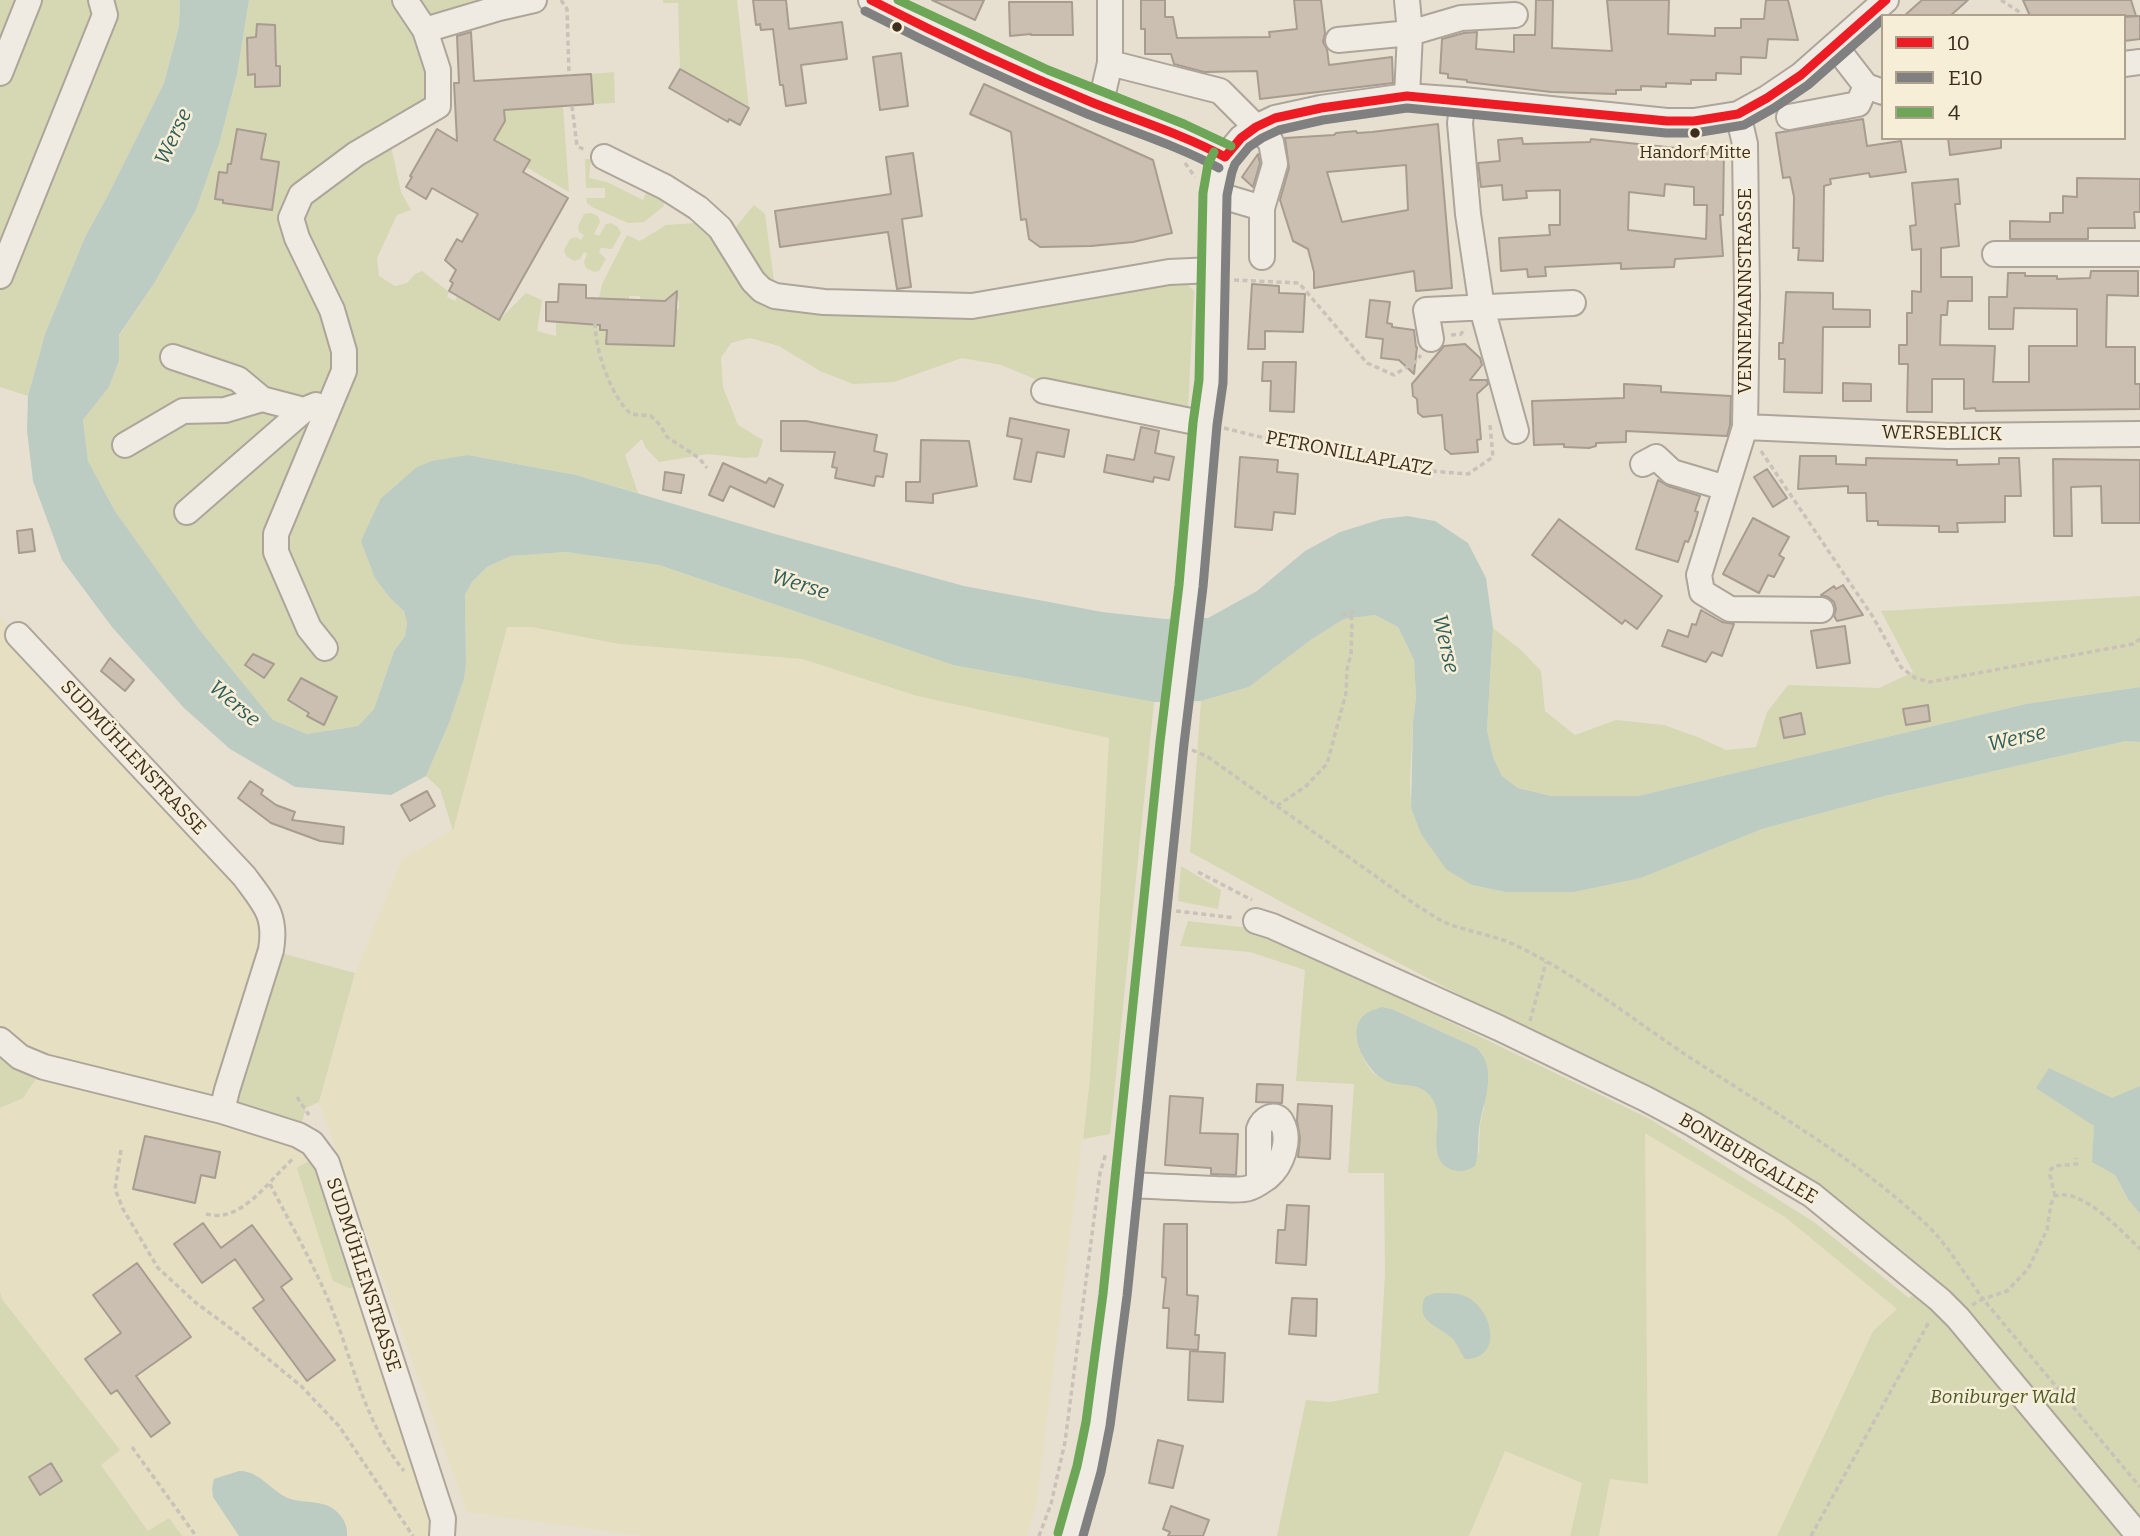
<!DOCTYPE html>
<meta charset="utf-8">
<style>
body{margin:0}
#map{position:relative;width:2140px;height:1536px;overflow:hidden;background:#e7e0d1;font-family:Bitter,serif}
canvas{display:block}
.legend{position:absolute;left:1881px;top:14px;width:245px;height:126px;box-sizing:border-box;background:#f7eed8;border:2px solid #ada18e;margin:0;padding:9px 12px;list-style:none;font-size:21px;color:#3d2e20}
.legend li{display:flex;align-items:center;gap:14px;height:35px}
.legend b{width:35px;border:2px solid #ada18e}
</style>
<div id="map">
<canvas width="2140" height="1536"></canvas>
<ul class="legend">
<li><b style="height:9px;background:#ed1c24"></b>10</li>
<li><b style="height:9px;background:#808080"></b>E10</li>
<li><b style="height:9px;background:#6da657"></b>4</li>
</ul>
</div>
<script>
const ctx = document.querySelector('canvas').getContext('2d');
ctx.lineJoin = 'round';
function fillPath(path, color) { ctx.fillStyle = color; ctx.fill(path, 'evenodd'); }
function strokePath(path, color, width, dash) { ctx.strokeStyle = color; ctx.lineWidth = width; ctx.lineCap = dash ? 'butt' : 'round'; ctx.setLineDash(dash || []); ctx.stroke(path); }
function drawText(font, color, halo, rows, align = 'center') {
  ctx.font = font + ' Bitter,serif'; ctx.lineWidth = 5; ctx.setLineDash([]); ctx.textBaseline = 'middle'; ctx.strokeStyle = halo; ctx.fillStyle = color; for (const [text, x, y, turn = 0] of rows) {
    ctx.save(); ctx.translate(x, y); ctx.rotate((+turn || 0) * Math.PI / 180); ctx.textAlign = isNaN(turn) ? turn : align; if (halo) ctx.strokeText(text, 0, 0); ctx.fillText(text, 0, 0); ctx.restore();
  }
}
const farmland = new Path2D(`
 M0,617L18,635L270,915L222,1111L312,1143L443,1519L429,1536H182L169,1518L149,1532L101,1464L119,1450L2,1299L0,1292V1108L23,1098L38,1059L0,1029Z
 M506,627H532L619,644L802,659L917,696L1109,738L1090,1078L1036,1506L1027,1536H644L467,1512L319,1102L355,973L402,859L453,830Z
 M1645,1132L1785,1217L1897,1309L1873,1331L1777,1536H1599L1610,1478L1648,1484Z
 M1505,1451L1582,1483L1570,1536H1469Z`);
const green = new Path2D(`
 M0,0H180L179,26L164,83L107,197L85,237L45,334L28,396L0,387Z
 M249,0H489L425,30L438,106L389,137L401,192L411,210L397,215L377,258L379,276L395,286L407,283L415,274L422,271L449,292L447,297L455,301L457,296L499,320L526,293L542,300L537,331L556,336V321L568,322V324H578L579,322L600,323L607,330V344L673,346L675,311L679,308V302L676,298L665,301L640,300V296H629V300L596,311L602,284L627,235L640,241L666,225L696,223L715,238L754,299L812,306L1183,280L1194,291L1188,409L1047,384L1001,365L962,358L894,382L853,384L820,371L779,346L750,338L731,343L721,358L723,387L738,425L763,440L758,457L744,458L708,454L659,462L645,447L642,439L625,455L638,493L576,475L468,455L398,483L381,498L391,599L404,611L407,623L405,636L394,651L374,709L358,726L307,734L273,720L199,629L115,511L88,461L83,420L109,387L119,361V336L155,282L196,210L220,141L237,76Z
 M663,0H737L749,108L680,69L678,3H663Z
 M614,72L615,103L593,104L591,74Z
 M563,106L569,192L526,167L529,160L494,140L505,121L504,110Z
 M585,159H591L589,178L607,182L643,200L649,185L663,196L664,206L644,222L628,223L592,207L587,203L586,198H605V188H586Z
 M754,205L765,214L775,288L728,236Z
 M590,213L598,216L600,222L594,234L599,236L606,224L611,223L618,227L621,233L612,249L601,248L599,252L606,259L599,271L594,272L586,268L584,262L587,254L584,252L580,259L574,261L566,256L564,250L570,239L576,237L581,240L584,235L579,232L578,226L584,214Z
 M566,552L659,565L953,665L1154,702L1110,1134L1083,1139L1090,1078L1109,738L917,696L802,659L619,644L532,627H507L453,831L440,789L426,776L449,723L464,679L466,664L465,595L472,582L487,567L511,556Z
 M2140,596V687L2026,704L1638,796H1551L1518,788L1502,776L1493,757L1487,730L1493,628L1521,650L1541,671L1545,711L1575,735L1616,720L1664,725L1700,738L1726,750L1756,747L1767,712L1788,685L1879,688L1913,672L1881,611Z
 M1375,615L1398,627L1414,660L1416,698L1413,721L1410,780L1411,808L1421,834L1472,885L1505,892H1574L1641,878L1762,829L1885,796L2126,741L2140,742V1086L2112,1099L2049,1068L2094,1126L2093,1162L2115,1175L2128,1199L2140,1214V1536H1777L1873,1331L1897,1309L1785,1217L1645,1133L1648,1484L1610,1479L1599,1536H1570L1582,1483L1505,1451L1469,1536H1277L1306,1400L1330,1402L1378,1393L1385,1274L1384,1173H1348L1354,1084L1296,1081L1305,970L1250,952L1180,946L1188,921L1258,929L1650,1119L1814,1222L1909,1298L1924,1285L1674,1106L1287,905L1190,852L1201,701L1249,687L1312,639L1344,619ZM1394,1010L1477,1048L1482,1053L1484,1109L1480,1124L1479,1153H1437C1436,1136 1443,1115 1433,1099C1421,1082 1401,1085 1383,1079C1363,1071 1356,1041 1359,1022Z
 M1181,866L1221,890L1218,909L1178,901Z
 M277,952L355,973L319,1102L306,1108L301,1125L238,1103L232,1088Z
 M0,1040L44,1067L23,1098L0,1108Z
 M312,1159L366,1285L349,1288L333,1281L297,1168Z
 M0,1292L2,1299L120,1450L101,1465L148,1531L169,1518L182,1536H0Z`);
const water = new Path2D(`
 M180,0H249L237,75L220,141L196,210L155,282L119,335V361L109,387L83,420L88,461L115,511L199,629L273,720L307,734L358,726L374,709L394,651L405,636L407,623L404,611L391,599L375,578L361,541L381,498L417,467L432,461L468,455L576,475L775,534L964,586L1102,612L1165,619L1208,618L1257,591L1305,551L1340,532L1382,519L1407,516L1435,521L1468,543L1486,578L1493,628L1487,730L1493,757L1502,776L1518,788L1551,796H1638L2026,704L2140,687V742L2126,741L1885,796L1762,829L1641,878L1574,892H1505L1472,885L1447,870L1421,834L1411,808L1413,721L1416,698L1414,660L1398,627L1375,615L1344,619L1312,639L1249,687L1201,701L1154,702L953,665L659,565L566,552L511,556L487,567L472,582L465,595L466,664L464,679L449,723L426,776L391,795L295,787L230,749L184,708L112,627L62,560L33,481L27,431L28,396L45,334L85,237L107,197L164,83L179,26Z
 M1382,1007L1394,1010L1477,1048C1497,1068 1485,1099 1480,1122C1477,1137 1480,1151 1475,1166C1466,1171 1460,1173 1450,1169C1424,1156 1446,1121 1433,1100C1420,1078 1397,1090 1381,1078C1364,1066 1344,1028 1367,1013C1371,1010 1378,1009 1382,1007Z
 M2049,1068L2112,1098L2140,1086V1214L2128,1199L2115,1175L2092,1162L2094,1126L2036,1088Z
 M1435,1293C1448,1293 1463,1292 1473,1301C1494,1317 1501,1359 1465,1359C1460,1352 1458,1345 1453,1339C1439,1325 1414,1323 1425,1297Z
 M239,1471C259,1470 271,1491 288,1498C303,1504 323,1499 336,1511C344,1518 348,1527 347,1536H239L213,1497L212,1488L214,1479Z`);
const building = new Path2D(`
 M753,0H786L789,29L842,22L847,59L801,65L806,103L786,106L783,85H780L773,29L761,30L760,24L756,25Z
 M932,0H984L975,20Z
 M1141,0H1165V17H1173L1177,38L1270,37L1269,32L1297,29L1294,0H1321L1325,33L1323,42L1327,49L1329,65L1392,57L1393,83L1260,99L1257,71L1204,72L1174,64L1171,54H1145V29H1141Z
 M1536,0H1553L1552,48L1612,51L1607,0H1669L1668,34L1715,36V28H1741V19H1764L1766,0H1788L1798,40L1768,39L1766,58L1741,57V74L1716,73V80H1691V84L1666,83V87L1641,86V90H1616V94L1551,92L1467,82V80L1448,78V74L1440,73L1442,39L1464,33L1477,32L1476,49L1514,52V35H1535Z
 M1922,0H1968L1950,16H1904Z
 M2023,0H2131L2136,16H2030Z
 M1009,2H1072L1073,35H1031V34L1010,36Z
 M2140,16V39L2124,41V17Z
 M257,24L275,25L276,66H280V86L255,87V74L248,75L247,38L256,37Z
 M471,32L474,81L591,74L593,104L504,110L505,121L494,140L530,160L523,172L568,198L499,320L449,291L453,283L450,281L456,270L445,260L457,239L462,242L478,214L432,188L426,199L406,187L412,177L410,176L437,129L457,141L454,83H459L457,36Z
 M901,53L908,106L880,110L873,57Z
 M680,69L749,108L740,125L729,119L728,122L669,88Z
 M984,84L1153,160L1172,233L1133,242L1091,246L1040,247L1029,239L1026,219L1021,220L1011,132L970,114Z
 M1863,119L1867,146L1901,141L1906,172L1870,177L1869,173L1830,179L1831,184L1824,186L1823,261L1798,260L1799,248H1793L1794,197L1790,177L1783,178L1776,133Z
 M1438,124L1452,288L1416,291L1414,271L1314,288V272L1308,249L1293,241L1280,200L1289,168L1285,138L1334,135L1336,133L1356,131L1357,133L1372,132ZM1406,165L1408,210L1342,222L1327,172Z
 M237,129L266,134L261,159L279,162L272,210L223,203V200L215,199L219,172L227,173L228,164H231Z
 M1522,138L1523,144L1590,142L1591,139L1695,150V148L1724,149L1723,215H1720L1723,256L1675,259L1674,267L1621,269V263L1545,267L1546,276L1528,277L1527,269L1501,271L1499,238L1550,235L1549,225H1560V190L1526,191L1527,198L1503,200L1502,185L1481,187L1478,163L1500,161L1498,140ZM1665,184L1694,187V205H1707L1706,239L1628,230L1629,192L1664,196Z
 M1948,138H2001V148L1950,155Z
 M913,153L922,216L902,219L911,287L897,289L888,232L780,247L775,211L891,194L886,157Z
 M1258,154L1260,163L1253,187L1242,177Z
 M2077,178L2140,179V212H2134L2135,228H2088V239H2010V221L2050,222V213H2063V196L2077,197Z
 M1958,179L1960,204H1955L1959,246L1941,248V277H1972V301H1948L1947,315H1941L1940,345L1995,346L1993,382H2029V346H2077V309L2014,308L2013,329H1989V297H2007L2008,273H2025V276H2057V279L2090,278L2091,271H2138V296L2107,295L2106,347H2135V384H2140V409L1976,411L1975,408L1964,409V379H1932V412H1907L1908,364H1899V345H1907V313H1912V291L1921,292V249L1912,250L1910,226L1916,225L1912,183Z
 M559,284L586,285V298L665,301L677,291L674,346L606,344L607,330H600V325L546,321V302H558Z
 M1252,284L1279,286V293L1305,294L1303,332L1265,331V349H1248Z
 M1786,292L1833,293V309L1870,310V327H1823L1822,393L1784,392L1785,359H1779V343H1783Z
 M1370,300L1390,302L1387,323L1392,324V327L1414,330L1416,347H1417L1414,374L1399,360L1381,358L1383,339L1366,337Z
 M1465,344L1480,358L1482,365L1470,380H1487L1488,384L1477,394L1481,439L1477,440L1478,452L1451,454L1445,449L1442,415L1423,417L1418,413L1417,399L1413,396L1412,384L1444,346Z
 M1263,362H1296L1294,412L1270,411L1271,381H1262Z
 M1843,383L1871,384V401H1843Z
 M1624,384L1661,386V392L1731,396L1730,425L1727,436L1626,431V442L1596,443V446L1589,448L1564,447V444L1534,445L1532,401L1624,398Z
 M1010,418L1069,430L1064,457L1037,452L1031,482L1014,479L1022,439L1007,436Z
 M781,421H806L877,435L874,451L887,454L883,477L876,476L874,486L835,478L837,468L832,467L835,452L781,451Z
 M1141,427L1159,431L1155,453L1174,457L1169,480L1154,477L1153,482L1104,472L1107,455L1134,460Z
 M921,440L969,441L977,486L933,494V503L906,501V482H920Z
 M1800,456H1836V464L1866,465V458L1957,460V465L1999,464V458H2019L2021,496H2005V522L1957,523L1958,532H1939V526L1878,525V521H1867L1866,493H1848V486L1798,489Z
 M1240,457L1278,460L1277,472L1298,474L1295,514L1274,512L1272,530L1235,527Z
 M2053,459L2140,460V523H2102L2101,486L2071,487L2072,536H2054Z
 M723,463L766,483L769,478L783,485L774,507L730,486L723,501L709,495Z
 M1767,469L1787,498L1773,507L1754,477Z
 M665,472L684,475L681,493L663,490Z
 M1658,480L1668,486L1700,496L1695,511L1698,512L1696,519L1691,535L1688,542L1685,541L1678,562L1636,549Z
 M1753,518L1789,537L1779,555L1784,558L1774,577L1768,575L1759,593L1723,574Z
 M1559,519L1662,596L1637,629L1625,620L1622,624L1532,555Z
 M32,529L35,551L19,553L17,531Z
 M1843,585L1863,615L1837,621L1834,616L1836,609L1834,602L1828,597L1821,595L1834,586L1836,589Z
 M1701,610L1722,622L1734,624L1722,656L1712,652L1706,662L1662,646L1668,630L1688,637L1692,624L1696,625Z
 M1845,626L1850,663L1817,668L1811,631Z
 M253,654L274,664L264,678L245,665Z
 M110,658L134,680L125,691L101,671Z
 M301,678L337,697L324,725L307,716L309,713L288,700Z
 M1928,705L1930,721L1906,725L1903,709Z
 M1801,713L1805,734L1784,738L1780,718Z
 M250,781L263,790L261,794L276,805L295,812L292,820L344,827L343,844L320,841L271,823L238,798Z
 M427,791L435,806L410,821L401,805Z
 M1257,1084L1283,1085L1282,1103L1256,1102Z
 M1170,1096L1203,1098L1200,1133L1238,1134L1236,1175L1211,1174V1168L1165,1165Z
 M1298,1104L1332,1106L1330,1159L1298,1157L1300,1138L1297,1121Z
 M145,1136L220,1152L215,1178L201,1175L195,1203L133,1189Z
 M1287,1205L1309,1206L1306,1265L1276,1263L1278,1230H1285Z
 M203,1223L221,1248L252,1225L292,1279L281,1287L335,1360L307,1381L253,1308L264,1300L235,1259L202,1283L174,1244Z
 M1164,1224H1187V1295L1198,1296L1195,1335H1199L1198,1350L1167,1348L1169,1308H1163L1166,1278L1162,1277Z
 M137,1263L191,1337L136,1376L170,1423L151,1437L117,1390L111,1394L85,1359L121,1333L93,1295Z
 M1292,1298L1317,1299L1316,1336L1289,1334Z
 M1190,1351L1225,1353L1223,1402L1188,1400Z
 M1158,1440L1183,1446L1173,1488L1149,1483Z
 M51,1463L62,1481L40,1495L29,1477Z
 M1171,1506L1209,1520L1203,1536H1168L1170,1532L1163,1529Z`);
const path = new Path2D(`
 M561,0L567,9L569,75
 M2001,0L2021,13L2022,16
 M572,106L577,146L585,150
 M1185,163L1195,177
 M1234,280L1299,283L1367,363L1394,375L1415,362L1421,355
 M595,323C595,350 611,397 631,414L651,416L660,425L667,437L699,458L707,468
 M1451,335L1461,334L1465,328
 M1224,428L1321,452L1418,470L1468,474L1493,457L1490,425
 M1761,451L1873,617L1901,667L1915,678L1930,682L2133,644L2140,639
 M1342,615L1357,611
 M1192,750L1208,757L1419,907C1428,912 1437,919 1446,923C1469,932 1495,935 1517,946C1582,977 1639,1025 1700,1064C1778,1115 1861,1162 1929,1227C1950,1248 1965,1275 1983,1299L2007,1291L2028,1269L2047,1230L2051,1204L2055,1196C2082,1187 2121,1231 2140,1249
 M1277,806L1306,786L1327,764L1346,693L1347,670L1351,654L1352,622L1350,613
 M1198,872L1252,900
 M1176,911L1235,918
 M1530,1021L1546,962
 M297,1097L309,1115
 M121,1150L115,1189L123,1209L158,1268L195,1302L238,1334L301,1386L339,1426L413,1536
 M270,1184C290,1223 313,1263 330,1304C353,1361 364,1422 404,1471
 M2055,1196L2050,1175L2051,1169L2055,1166L2077,1164L2076,1158
 M206,1214C211,1215 218,1216 223,1215C251,1210 274,1175 294,1158
 M1972,1305L1983,1299L2140,1487
 M132,1447L196,1536
 M1039,1536L1051,1504L1065,1442L1100,1173L1106,1153
 M1811,1536L1930,1320`);
const minor = new Path2D(`
 M405,0L425,30
 M871,0C946,39 1023,74 1101,106C1143,123 1186,135 1225,157
 M1407,0L1410,33L1407,96
 M1338,40L1410,33L1461,18L1515,15
 M1835,46L1866,86L1883,92
 M1110,63L1220,91L1271,142L1275,164L1262,208L1215,194
 M2124,64L2140,62
 M0,73L29,0
 M1463,100L1460,123L1468,214L1482,308L1516,431
 M1100,106L1110,63V0
 M1738,114L1745,144L1747,297L1745,427L1699,575L1702,592L1730,609L1821,610
 M1789,117L1858,104L1866,86
 M604,157L665,187L698,208L720,228L753,281L762,290L775,296L824,302L972,306L1169,272L1213,270
 M1995,254H2140
 M1262,257V208
 M0,276L105,15L101,0
 M1431,339L1426,310L1573,303
 M173,357L238,379L262,399
 M1044,391L1205,424
 M1745,427L1948,436L2140,434
 M125,445L183,411L225,410L262,399L304,410
 M1643,464L1656,457L1672,472L1726,488
 M187,512L304,410L316,405
 M18,635L244,876C264,903 277,915 271,950L227,1090L222,1111
 M325,648L309,628L276,552V534L344,371V351L332,310L297,238L291,218L301,195L356,154L438,106V70L425,30L499,8L534,0
 M1256,921L1272,926L1499,1028L1646,1099L1693,1124L1812,1195L1940,1300L1958,1318L2139,1536
 M0,1040L20,1057L44,1067L222,1111L298,1135L312,1143L327,1163L443,1519L442,1536
 M1126,1185C1156,1186 1187,1188 1217,1189C1227,1189 1240,1191 1249,1188C1256,1186 1262,1181 1268,1177C1282,1165 1291,1140 1282,1123C1276,1110 1262,1119 1259,1129V1183
 M1070,1536L1089,1469L1098,1424L1115,1295L1172,743L1191,586L1205,424L1211,381L1215,194L1220,168L1225,157L1241,138L1256,127L1275,118L1321,108L1407,96L1463,100L1667,121H1694L1738,114L1767,98L1801,75L1886,0`);
const bus1 = new Path2D(`
 M871,0C943,37 1016,71 1091,102C1136,120 1182,134 1225,157
 M1225,157L1241,138L1256,127L1275,118L1321,108L1407,96L1667,121H1694L1738,114L1767,98L1801,75L1886,0`);
const bus2 = new Path2D(`
 M865,11C937,48 1010,82 1085,113C1130,131 1176,145 1219,168
 M1083,1536L1101,1472L1110,1426L1127,1296L1184,744L1203,587L1217,425L1223,383L1227,195L1232,172L1235,164L1249,147L1262,138L1279,130L1323,120L1407,108L1666,133H1695L1744,125L1774,108L1808,85L1883,19`);
const bus3 = new Path2D(`
 M898,0L1048,70L1184,124L1231,146
 M1058,1533L1077,1466L1086,1422L1103,1294L1160,742L1179,585L1193,423L1199,380L1203,193L1208,164L1214,152`);
const markers = [
 [897,27,6,"#3d2e20"],
 [1695,133,6,"#3d2e20"]
];
const busNames = [
 ["Handorf Mitte",1695,153]
];
const streetNames = [
 ["VENNEMANNSTRASSE",1746,291,-90],
 ["WERSEBLICK",1942,434,1],
 ["PETRONILLAPLATZ",1349,454,11],
 ["SUDMÜHLENSTRASSE",133,758,47],
 ["BONIBURGALLEE",1748,1159,31],
 ["SUDMÜHLENSTRASSE",363,1275,72]
];
const parkNames = [
 ["Boniburger Wald",2003,1398]
];
const waterNames = [
 ["Werse",174,137,-65],
 ["Werse",800,585,17],
 ["Werse",1445,644,77],
 ["Werse",234,704,40],
 ["Werse",2017,739,-13]
];
fillPath(farmland, '#e6dfc2');
fillPath(green, '#d6d7b3');
fillPath(water, '#bcccc2');
fillPath(building, '#cbbfb2');
strokePath(building, '#a89c90', 2);
strokePath(minor, '#ada599', 28);
strokePath(path, '#c8c2b9', 3.5, [5, 3.5]);
strokePath(minor, '#efebe3', 24);
strokePath(bus1, '#ed1c24', 9);
strokePath(bus2, '#808080', 9);
strokePath(bus3, '#6da657', 9);
for (const [x, y, r, color] of markers) { const dot = new Path2D(); dot.arc(x, y, r, 0, 2 * Math.PI); ctx.fillStyle = color; ctx.fill(dot); strokePath(dot, '#f7eed8', 2.5); }
drawText('17px', '#3d2e20', '#f7eed8', busNames);
drawText('19px', '#3d2e20', '#f7eed8', streetNames);
drawText('italic 19px', '#4d5a26', '#f7eed8', parkNames);
drawText('italic 21px', '#2f5d5a', '#f7eed8', waterNames);
</script>
